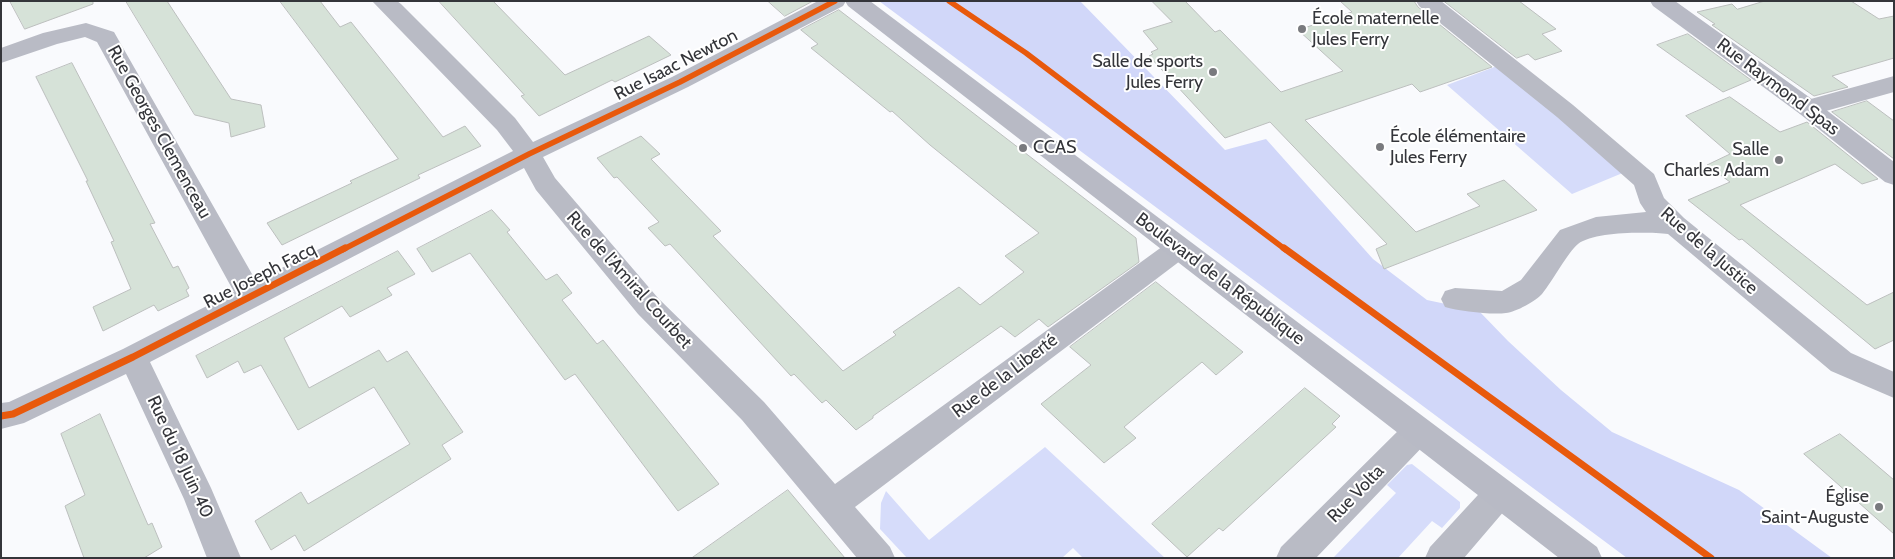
<!DOCTYPE html>
<meta charset="utf-8">
<style>
body{margin:0}
#map{position:relative;width:1895px;height:559px;overflow:hidden;background:#f9fafd;font-family:Cabin,sans-serif}
canvas{display:block}
.frame{position:absolute;inset:0;border:2px solid #34353a;pointer-events:none}
</style>
<div id="map">
<canvas width="1895" height="559"></canvas>
<div class="frame"></div>
</div>
<script>
const ctx = document.querySelector('canvas').getContext('2d');
ctx.lineJoin = 'round';
function fillPath(path, color) { ctx.fillStyle = color; ctx.fill(path, 'evenodd'); }
function strokePath(path, color, width, dash) { ctx.strokeStyle = color; ctx.lineWidth = width; ctx.lineCap = dash ? 'butt' : 'round'; ctx.setLineDash(dash || []); ctx.stroke(path); }
function drawText(font, color, halo, rows, align = 'center') {
  ctx.font = font + ' Cabin,sans-serif'; ctx.lineWidth = 4; ctx.setLineDash([]); ctx.textBaseline = 'middle'; ctx.strokeStyle = halo; ctx.fillStyle = color; for (const [text, x, y, turn = 0] of rows) {
    ctx.save(); ctx.translate(x, y); ctx.rotate((+turn || 0) * Math.PI / 180); ctx.textAlign = isNaN(turn) ? turn : align; if (halo) ctx.strokeText(text, 0, 0); ctx.fillText(text, 0, 0); ctx.restore();
  }
}
const green = new Path2D(`
 M1497,66L1625,172L1572,194L1447,85Z
 M1045,447L1165,558H1083L1073,548L1062,558H907L880,529L881,503L886,491L929,540Z
 M1412,464L1460,502V508L1442,528L1432,521L1398,558H1333L1396,493L1387,485L1407,465Z`);
const forest = new Path2D(`
 M879,1H1080L1225,150L1266,139L1373,259L1427,300L1479,311L1508,341L1561,390L1612,432L1739,490L1832,558H1627Z`);
const building = new Path2D(`
 M10,1H93V4L25,29Z
 M126,1H167L231,99L261,105L265,127L231,137L229,123L195,115Z
 M280,1H320L340,27L351,22L443,137L465,126L481,146L418,175L420,178L282,245L267,223L352,183L350,181L398,159Z
 M439,1H493L565,75L649,36L671,55L615,82L612,80L539,116L521,96L524,95Z
 M768,1H813L785,16Z
 M1152,1H1185L1215,32L1220,30L1281,92L1343,71L1298,30L1352,12L1340,1H1414L1418,7L1492,67L1420,92L1412,84L1305,120L1416,232L1480,206L1467,194L1504,180L1537,210L1384,269L1376,249L1387,244L1270,122L1225,138L1149,56L1153,54L1151,52L1158,49L1143,31L1172,22Z
 M1444,1H1519L1556,29L1542,34L1562,51L1535,60L1528,54L1517,58Z
 M1765,1H1851L1879,19L1894,16V58L1832,76L1848,87L1814,96L1712,25L1715,24L1697,12L1732,4L1737,9Z
 M839,10L1136,238L1139,262L1048,327L1039,319L1015,337L1001,326L873,416V418L856,430L826,400L822,403L794,374L791,376L670,244L665,246L648,228L659,222L617,177L614,178L597,158L641,136L660,154L651,159L721,231L713,236L843,371L896,335L893,332L959,287L980,305L1024,272L1005,256L1039,233L930,145L892,111L890,112L811,48L818,44L801,30Z
 M1688,34L1751,80L1723,92L1657,45Z
 M72,63L155,223L150,224L173,268L178,266L189,288L186,290L189,296L158,311L154,305L103,331L93,307L131,289L111,242L114,241L86,181H88L36,77Z
 M1730,97L1780,132L1807,122L1878,179L1862,184L1835,164L1740,205L1867,305L1894,292V340L1875,349L1742,239L1739,240L1688,200L1730,182L1707,165L1730,154L1686,116Z
 M1867,101L1894,121V159L1832,112Z
 M492,210L510,230L507,232L546,280L557,274L572,293L562,300L597,344L603,340L719,484L678,511L575,374L565,380L470,253L432,272L417,249Z
 M398,251L415,274L387,288L392,295L350,317L342,306L284,338L309,388L379,350L387,362L407,351L463,432L442,445L451,459L304,551L295,535L271,550L255,521L301,492L308,504L410,444L374,387L298,430L261,365L244,373L238,361L207,378L196,356Z
 M1156,282L1243,352L1216,375L1202,362L1124,427L1136,438L1104,463L1041,404L1091,365L1070,347Z
 M1305,388L1340,416L1332,424L1336,427L1223,531L1219,528L1187,557L1152,524Z
 M100,414L148,525L152,523L162,547L144,558H84L65,506L85,495L61,434Z
 M1840,434L1894,480V534L1804,454Z
 M788,490L845,558H692Z`);
const street = new Path2D(`
 M372,1H397L401,4L515,118L533,142L672,77L818,1H846L843,6L688,87L543,157L555,178L658,298L764,402L835,484L1170,241L1179,238L1188,241L1192,248L1188,255L855,507L890,547L895,558H857L742,420L638,314L536,190L524,168L150,362L211,488L241,558H207L184,499L126,374L24,423L1,429V403L9,402L123,349L234,292L97,42L85,37L57,44L1,63V48L43,33L86,23L114,32L256,281L513,151L497,130Z
 M1416,1H1441L1573,105L1654,174L1664,198L1684,218L1851,353L1894,372V398L1831,371L1668,234C1648,232 1595,231 1578,244C1568,252 1552,282 1542,294C1536,301 1516,312 1506,313C1491,315 1459,311 1445,307L1441,299L1445,291L1455,288L1502,291L1521,280L1560,230L1596,217L1646,212L1640,203L1634,185L1557,117L1419,6Z
 M1894,76V92L1808,116L1800,114L1796,108L1800,102Z
 M1418,418L1429,422L1433,431L1429,440L1316,558H1276L1281,547L1407,422Z
 M1500,479L1511,483L1516,493L1511,503L1464,558H1425L1430,547L1489,483Z`);
const secondary = new Path2D(`
 M845,1H870L1597,547L1602,558H1559L848,6Z
 M1650,1H1675L1816,102L1894,162V185L1885,182L1800,114L1653,6Z`);
const cyclewayFar1 = new Path2D(`
 M949,1L1026,53L1286,250
 M342,250L529,154L680,82L835,1`);
const cycleway = new Path2D(`
 M1284,248L1711,558
 M1,416L13,414L133,357L345,248`);
const markers = [
 [1302,29,5,"#797a7e"],
 [1213,72,5,"#797a7e"],
 [1380,147,5,"#797a7e"],
 [1023,148,5,"#797a7e"],
 [1779,160,5,"#797a7e"],
 [1879,507,5,"#797a7e"]
];
const poiNames = [
 ["École maternelle",1312,19],
 ["Jules Ferry",1312,40],
 ["Salle de sports",1203,62,"right"],
 ["Jules Ferry",1203,83,"right"],
 ["École élémentaire",1390,137],
 ["Jules Ferry",1390,158],
 ["CCAS",1033,148],
 ["Salle",1769,150,"right"],
 ["Charles Adam",1769,171,"right"],
 ["Église",1869,497,"right"],
 ["Saint-Auguste",1869,518,"right"]
];
const streetNames = [
 ["Rue Isaac Newton",676,65,-27],
 ["Rue Raymond Spas",1778,87,37],
 ["Rue Georges Clemenceau",159,132,61],
 ["Rue de la Justice",1709,251,41],
 ["Rue Joseph Facq",260,276,-27],
 ["Boulevard de la République",1220,279,37],
 ["Rue de l'Amiral Courbet",629,280,48],
 ["Rue de la Liberté",1005,376,-37],
 ["Rue du 18 Juin 40",180,457,65],
 ["Rue Volta",1356,494,-46]
];
fillPath(green, '#d6dcfa');
fillPath(forest, '#d1d7f9');
fillPath(building, '#d6e2d8');
strokePath(building, '#bcbfbe', 1);
fillPath(street, '#b9bbc5');
fillPath(secondary, '#b8bac5');
strokePath(cyclewayFar1, '#e8590c', 5.5);
strokePath(cycleway, '#e8590c', 7);
for (const [x, y, r, color] of markers) { const dot = new Path2D(); dot.arc(x, y, r, 0, 2 * Math.PI); ctx.fillStyle = color; ctx.fill(dot); strokePath(dot, '#fff', 2); }
drawText('18px', '#34353a', '#fff', poiNames, 'left');
drawText('18px', '#34353a', '#fff', streetNames);
</script>
